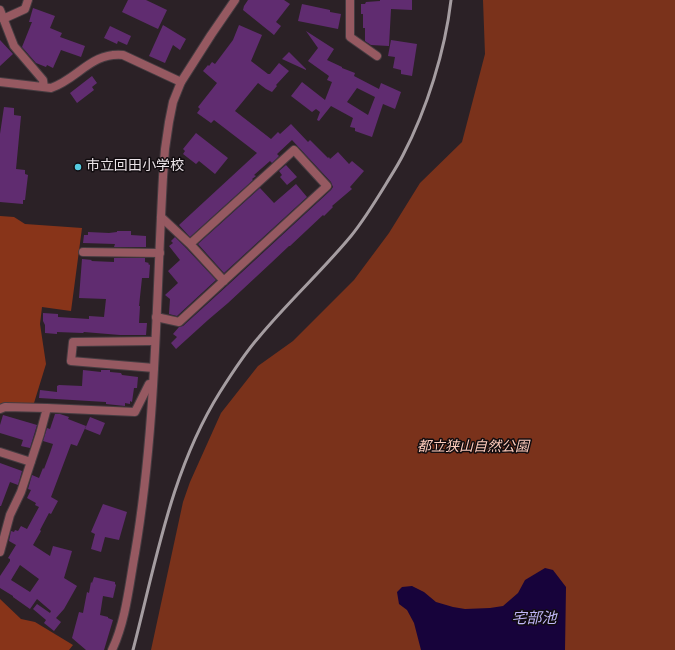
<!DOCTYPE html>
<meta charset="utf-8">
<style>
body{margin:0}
canvas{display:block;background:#2b2126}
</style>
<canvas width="675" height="650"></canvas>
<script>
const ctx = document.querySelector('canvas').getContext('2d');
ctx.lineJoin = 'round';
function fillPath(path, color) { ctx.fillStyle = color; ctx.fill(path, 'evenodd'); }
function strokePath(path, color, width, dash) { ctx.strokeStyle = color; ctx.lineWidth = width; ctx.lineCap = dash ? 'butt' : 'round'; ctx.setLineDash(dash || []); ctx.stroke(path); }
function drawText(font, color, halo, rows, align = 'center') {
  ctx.font = font + ' Spectral,"Noto Sans JP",serif'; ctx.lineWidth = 3; ctx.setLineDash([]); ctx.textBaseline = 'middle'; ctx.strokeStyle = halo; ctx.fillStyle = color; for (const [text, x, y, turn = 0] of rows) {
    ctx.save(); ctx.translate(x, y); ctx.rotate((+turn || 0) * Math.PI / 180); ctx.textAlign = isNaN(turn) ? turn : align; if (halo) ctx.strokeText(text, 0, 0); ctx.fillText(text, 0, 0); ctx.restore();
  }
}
const green = new Path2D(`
 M483,0H675V650H151L183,502L190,482L221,413L258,366L293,341L354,280L389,233L420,183L462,142L485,54Z`);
const forest = new Path2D(`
 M0,216L14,217L25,224L82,228L71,311L42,307L40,324L46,364L34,403L0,408Z
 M0,599L21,619L35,622L73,645L69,650H0Z`);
const water = new Path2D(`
 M545,568L553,570L566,587L565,650H421L414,623L407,610L399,604L397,592L402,587L412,586L424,592L436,602L453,607L465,609L490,608L503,606L518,593L525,580Z`);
const building = new Path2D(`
 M128,0H146L167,10L158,29L122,12Z
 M248,0H284L290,4L276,22L281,26L274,35L243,10L244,6Z
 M380,0H412V10L391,9L389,46L371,45L365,41V28H363V14H361V4H365L366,2L380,1Z
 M302,4L330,10V12L341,14L338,29L298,21Z
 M33,8L55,16L50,28L62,33L60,37L85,46L81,57L61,50L53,68L47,65L46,67L36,63L22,47L32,22H29Z
 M163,25L186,39L180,50L173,45L165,63L149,56Z
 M239,25L262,35L251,61L268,74H270L279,63L289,71L276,85L277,86L272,92L266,89L258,83L235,111L271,139L278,132L280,134L291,124L308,142L310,140L328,158L329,157L330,159L338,152L349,164L352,161L364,171L350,187L352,189L332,206L333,207L324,216L323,215L290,246H289L271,263L228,303L208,320L176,349L171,343L177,337L173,334L179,327L183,326L228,285L331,190L333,187L331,182L292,140L277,154L279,156L272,163L270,161L254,175L256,176L252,179L253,180L190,237L179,225L257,153L214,120L211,123L197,113L200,109L198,107L217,83L203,71L208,65L209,66L212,62L215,64L233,40Z
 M110,26L131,36L127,45L118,41L117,44L104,38Z
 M306,31L334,49L327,60L342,67V68L355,73L354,76L379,89L381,83L401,92L395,109L383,104L372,137L355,131V128L350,127L353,118L331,106L319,121L317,120L320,112L316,109L312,112L291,96L302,82L325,100L332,82L327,80L329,76L308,61L318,48ZM357,88L375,97L368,115L347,102Z
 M0,40L13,54L0,66Z
 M391,40L417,44L412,76L401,74V70L393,68L395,57L388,56Z
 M289,52L306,69V70L282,59Z
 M92,76L97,83L92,87L94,90L77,103L70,93Z
 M4,107L14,108V115L21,116L16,169L25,170V174L28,175L25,200H23V204L0,202V134Z
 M196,133L228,158L215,174L199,161L196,164L183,154L185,151L183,149Z
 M286,165L297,177L287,185L280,177L282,175L279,171Z
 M296,184L307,197L224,273L198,244L260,188L274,203Z
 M117,231H131V235L146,236V247H114L115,244L83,243L84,235H88V232L109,233L117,232Z
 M175,237L186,248L216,280L177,316L169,314L170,299L165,295L178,283L168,271L180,260L169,246L173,243L171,241Z
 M114,258H145V262L149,263L148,264L150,265L149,278H142L139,306H140L139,323H147L146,335H120L84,332L83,333L57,332V334L45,333V325L43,321V313L58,314V317L89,319V316L104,317L106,299L79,298L82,259L92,260L91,261L114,262Z
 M83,370L101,372V370H110V372L121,373L122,375L138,377L137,388H134L132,402L130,401V404L125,403V406L106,404V402L39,398L40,390L57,392V386L59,385L82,386Z
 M55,414H60L69,417L68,419L86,426L77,446L71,444L51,497L58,501L51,514L49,513L40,530L41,531L33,545L50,556L53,546L72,551L64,578L77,586L64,609L56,618L61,622L54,631L44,623L46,620L33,609L37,604L50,613L51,611L37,599L30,609L13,597V596L0,588V576L10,561V559L8,558L16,545L9,541L11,531L14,532L15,530L18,531L21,526L27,529L39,507L35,505L36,503L27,498L31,490L28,489L32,475L39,478L43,468L44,469L50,453L53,444L43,441L47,428L50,429ZM20,565L39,579L30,592L11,580Z
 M3,415L37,425L30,448L21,446L23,440L0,433V425Z
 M90,417L105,423L100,435L85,429Z
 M0,463L22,471L18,485L10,482L1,506H0Z
 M103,504L127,512L119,540L105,537L101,552L91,549L95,534L91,532Z
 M94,577L115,582V584L116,585L113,598L103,596L100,615L108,617V618L113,620L104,650H86L72,638L79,612L83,613L87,592L89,593L91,582L92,583Z`);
const minor = new Path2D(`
 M350,0V37L377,56
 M0,10L14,46L43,80L44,87
 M3,19L25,9L28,0
 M0,82L51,88C78,79 91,52 123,55L181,82
 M161,217L190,244L224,281
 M83,252L160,253
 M156,317L179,322L327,186L294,150L190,244
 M154,368L71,361L73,342L155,341
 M0,409L5,407L47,408
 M0,452L31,462
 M0,552L10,515L21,492L40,434L47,408L135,412L149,384H153`);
const tertiary = new Path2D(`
 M112,650C126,620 129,586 135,553C156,429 156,302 163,177L165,149L169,122L173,102L181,82L211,35L235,0`);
const rail = new Path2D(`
 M133,650C156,562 171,470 220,392C232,373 244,354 259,337C288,302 322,271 351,236C364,220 375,202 386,184C392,174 398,165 403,155C427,109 445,51 451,0`);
const markers = [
 [78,167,4,"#55cadf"]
];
const poiNames = [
 ["市立回田小学校",86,167]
];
const parkNames = [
 ["都立狭山自然公園",473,448]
];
const waterNames = [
 ["宅部池",534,620]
];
fillPath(green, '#7a321b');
fillPath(forest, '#883419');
fillPath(water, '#17033b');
fillPath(building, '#602c70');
strokePath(minor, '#463c41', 10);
strokePath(tertiary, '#463c41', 10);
strokePath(minor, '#965961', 8);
strokePath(tertiary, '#965961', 8);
strokePath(rail, '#a59da1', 3);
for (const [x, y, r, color] of markers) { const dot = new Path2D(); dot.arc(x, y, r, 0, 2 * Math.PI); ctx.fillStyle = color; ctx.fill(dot); strokePath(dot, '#110c0f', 1.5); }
drawText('14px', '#eae3e7', '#110c0f', poiNames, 'left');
drawText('italic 14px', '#fdcbbc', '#110c0f', parkNames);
drawText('italic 15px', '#c0b6f7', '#110c0f', waterNames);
</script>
